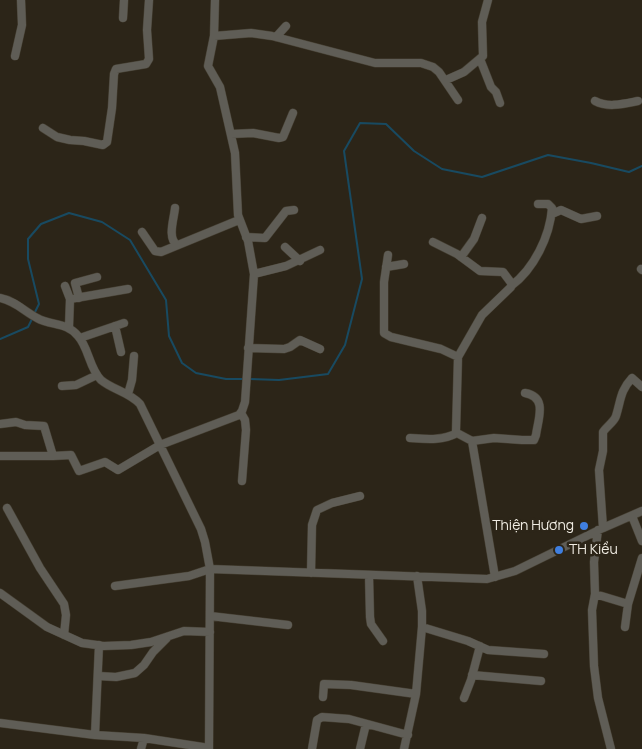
<!DOCTYPE html>
<meta charset="utf-8">
<style>
body{margin:0}
canvas{display:block;background:#2c2518}
</style>
<canvas width="642" height="749"></canvas>
<script>
const ctx = document.querySelector('canvas').getContext('2d');
ctx.lineJoin = 'round';
function strokePath(path, color, width, dash) { ctx.strokeStyle = color; ctx.lineWidth = width; ctx.lineCap = dash ? 'butt' : 'round'; ctx.setLineDash(dash || []); ctx.stroke(path); }
function drawText(font, color, halo, rows, align = 'center') {
  ctx.font = font + ' Manrope,sans-serif'; ctx.lineWidth = 5; ctx.setLineDash([]); ctx.textBaseline = 'middle'; ctx.strokeStyle = halo; ctx.fillStyle = color; for (const [text, x, y, turn = 0] of rows) {
    ctx.save(); ctx.translate(x, y); ctx.rotate((+turn || 0) * Math.PI / 180); ctx.textAlign = isNaN(turn) ? turn : align; if (halo) ctx.strokeText(text, 0, 0); ctx.fillText(text, 0, 0); ctx.restore();
  }
}
const stream = new Path2D(`
 M34,314L39,304L28,259V239L41,224L69,213L102,222L130,240L166,300L169,336L182,363L196,373L226,379H245
 M0,339L28,327L32,319
 M250,379L279,380L328,374L345,345L362,279L344,151L360,123L386,124L414,151L442,169L482,177L548,155L591,163L629,172L642,166`);
const street = new Path2D(`
 M123,18L124,0
 M214,36L251,33L272,36L375,63H421L433,67L439,72L458,100
 M276,37L286,26
 M15,56L22,25L21,0
 M480,59L491,87L496,92L500,103
 M446,80L464,72L483,56L482,22L488,0
 M595,101C608,108 623,104 638,101
 M43,128L57,137L70,140L84,141L103,145L107,142L112,108L114,74L116,69L146,64L149,59L147,30L149,0
 M231,134L253,133L279,138L283,137L293,113
 M175,208C174,219 167,238 177,245
 M552,214L561,210L581,219L597,216
 M142,232L155,251L161,252L239,220
 M246,237L265,238L286,211L294,210
 M433,242L457,254L480,271L503,272L512,284L511,287L482,315L458,357L456,431L457,433L472,441L495,577
 M285,247L300,261
 M388,255L384,282V333L391,337L441,349L458,357
 M461,257L474,239L482,218
 M386,267L404,264
 M641,269L642,270
 M254,274L286,266L320,250
 M65,286L70,299L69,327
 M511,286C534,269 550,236 552,208L548,204H538
 M0,298C15,301 24,311 37,318C51,326 67,322 78,336C89,348 89,368 101,380C113,390 129,392 140,404L201,529L205,542L210,569L209,749
 M79,298L75,283L97,277
 M70,299L128,289
 M115,326L121,352
 M80,338L124,323
 M248,348L284,349L290,347L300,340L320,349
 M62,386L76,385L97,375
 M128,394L132,380L134,356
 M241,413L245,420L246,430L242,481
 M0,424L16,422L25,425L44,426L53,456L71,455L79,471L105,462L118,470L160,445L239,415L242,411L245,402L254,274L248,241L238,215L235,153L220,87L208,66L214,36L215,0
 M410,438C426,439 442,441 457,433
 M472,441L494,438L522,440H534L536,435C538,419 548,397 525,393
 M0,456H53
 M7,508L40,568L64,604L66,615L64,635
 M632,516L642,541
 M603,528L599,470L603,451V432C607,426 614,422 616,416C621,400 620,391 632,378L642,387
 M598,530L594,562L595,594L592,610L594,666L598,698L611,749
 M311,573L312,525L317,510L332,503L360,496
 M369,575L370,617L371,624L383,641
 M115,586L189,576L210,569L487,579L515,571L603,528L642,511
 M0,593L47,627L82,643L104,646L131,645L151,642L184,631L210,632
 M595,594L628,604L642,558
 M210,616L288,625
 M422,627L468,641L488,650L544,654
 M625,627L628,604
 M472,675L541,681
 M98,676L116,677L135,673L144,665L153,652L167,638
 M323,697L324,684L351,685L416,694
 M464,698L471,680L480,646
 M0,723L95,735L144,738L209,748
 M95,735L99,645
 M141,749L144,738
 M312,749L317,720L322,717L349,719L408,735
 M360,749L366,724
 M404,749L416,694L422,627V611L417,576`);
const markers = [
 [584,526,5,"#3f7fe0"],
 [559,550,5,"#3f7fe0"]
];
const poiNames = [
 ["Thiện Hương",574,526],
 ["TH Kiều",569,550,"left"]
];
strokePath(stream, '#184a61', 2);
strokePath(street, '#474134', 9);
strokePath(street, '#5f5d56', 8);
for (const [x, y, r, color] of markers) { const dot = new Path2D(); dot.arc(x, y, r, 0, 2 * Math.PI); ctx.fillStyle = color; ctx.fill(dot); strokePath(dot, '#2c2518', 2); }
drawText('14px', '#f0ece3', '#2c2518', poiNames, 'right');
</script>
